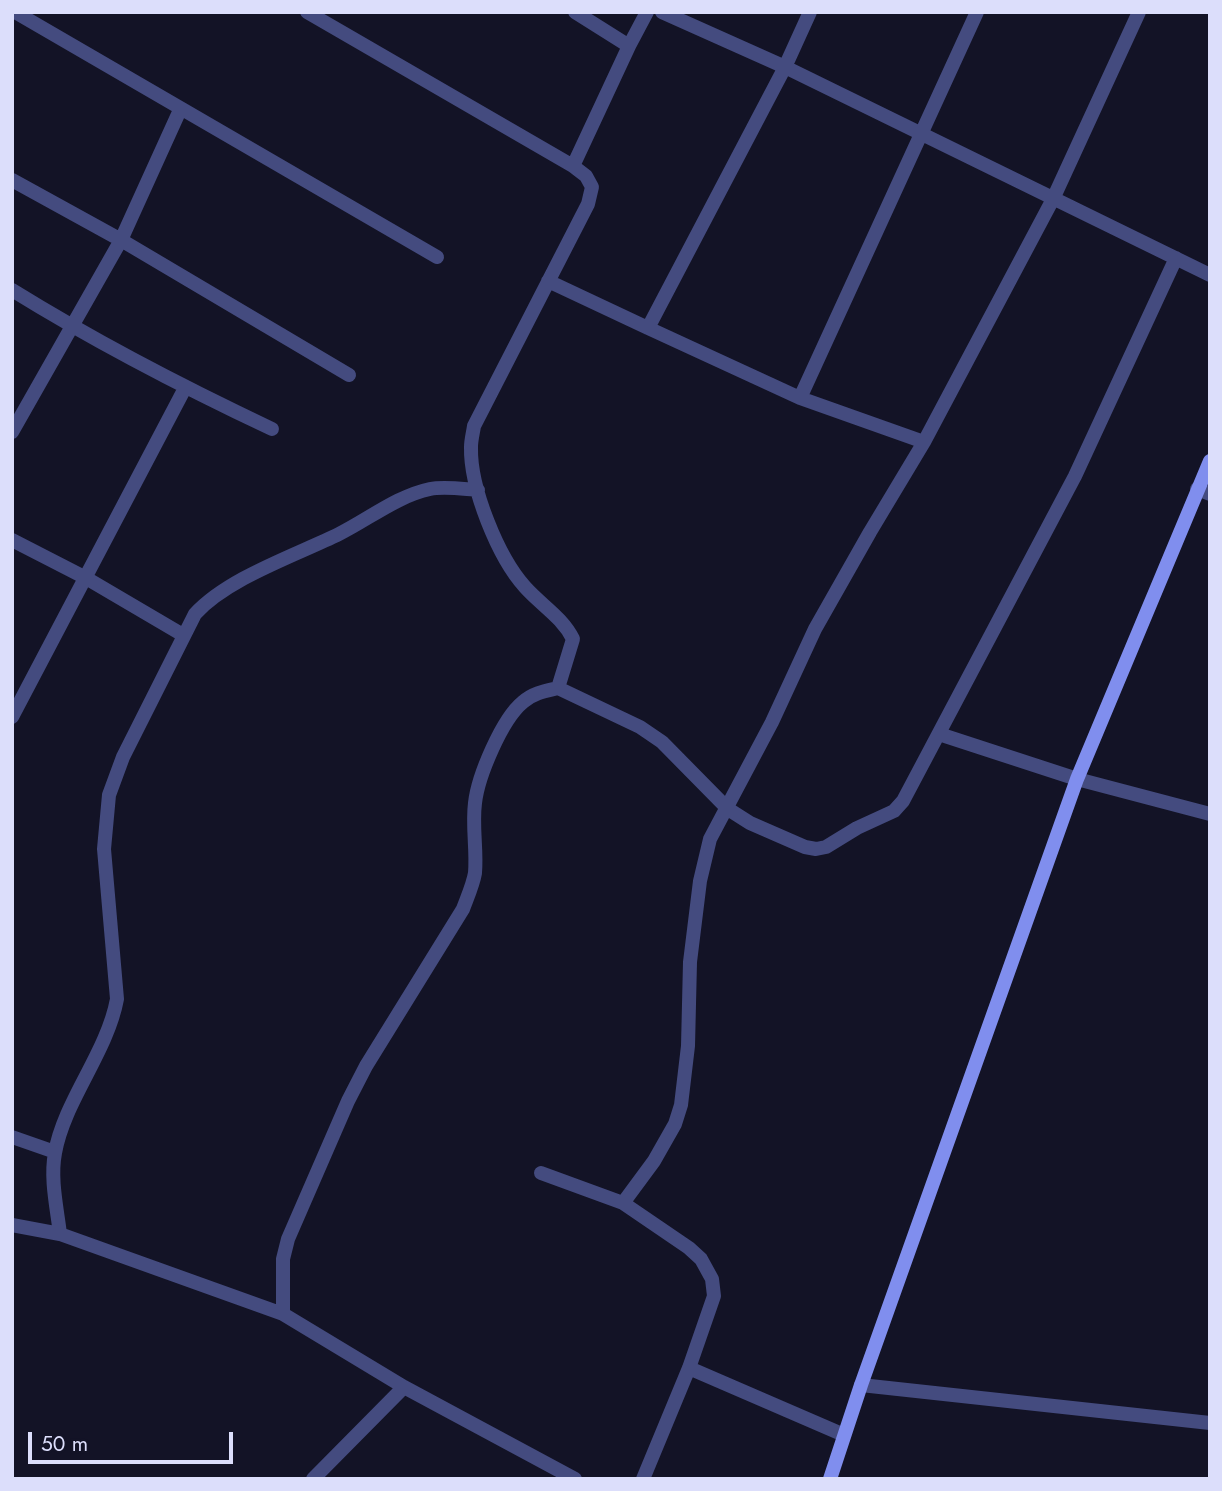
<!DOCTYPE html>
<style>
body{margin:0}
#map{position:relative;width:1222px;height:1491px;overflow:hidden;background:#131326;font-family:Jost,sans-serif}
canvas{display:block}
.frame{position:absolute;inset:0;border:14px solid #dcdefb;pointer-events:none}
.scale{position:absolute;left:28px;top:1432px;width:205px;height:32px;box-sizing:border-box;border:4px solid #dcdefb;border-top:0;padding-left:9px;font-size:21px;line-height:24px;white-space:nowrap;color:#dcdefb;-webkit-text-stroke:5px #131326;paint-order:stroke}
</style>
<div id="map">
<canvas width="1222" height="1491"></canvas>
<div class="frame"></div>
<div class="scale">50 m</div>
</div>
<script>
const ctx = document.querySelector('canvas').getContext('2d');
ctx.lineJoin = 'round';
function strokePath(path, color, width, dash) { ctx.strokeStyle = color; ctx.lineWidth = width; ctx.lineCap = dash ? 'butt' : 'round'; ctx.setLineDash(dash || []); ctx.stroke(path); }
const minor = new Path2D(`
 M15,12L437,257
 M307,12L573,166L586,176L592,187L588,204L474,426C473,433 471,440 471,447C470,488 498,557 525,587C541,605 562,617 573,639L558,688L640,727L662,742L728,809L750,823L805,847L816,849L826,847L857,828L894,811L903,801L1075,476L1176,258
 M575,12L629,46
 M662,12L785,67L1210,275
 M810,12L785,67L648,328L800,398L924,442
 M573,166L629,46L647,12
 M12,180L121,240L349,375
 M548,281L648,328
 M12,290C96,342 183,387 272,429
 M800,398L977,12
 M12,432L121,240L180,110
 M1197,489L1210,494
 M478,490C463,489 444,486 430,489C397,496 369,519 339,534C294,556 228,578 195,614L123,757L109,795L104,849L117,999C107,1053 64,1101 55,1153C50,1179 57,1208 60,1234L283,1314L404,1387L575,1479
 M12,540L86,578L183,635
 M12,717L185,388
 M939,734L1077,779L1210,814
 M12,1137L55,1152
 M541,1173L623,1203L689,1248L701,1259L712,1279L714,1296L689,1368L643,1479
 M623,1203L654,1161L675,1124L681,1105L688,1046L690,962L700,881L710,839L772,722L815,629L870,532L924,442L1053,199L1139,12
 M12,1225L60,1234
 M283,1314V1259L288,1239L348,1101L366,1066L463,909C467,898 473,885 475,873C477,850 472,826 475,803C478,776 502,719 523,702C533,693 545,691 558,688
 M689,1368L844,1435
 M861,1385L1210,1423
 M313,1479L404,1387`);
const secondary = new Path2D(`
 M830,1479L861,1385L1077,779L1210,461`);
strokePath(minor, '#444b7f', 14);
strokePath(secondary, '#808eee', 14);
</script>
